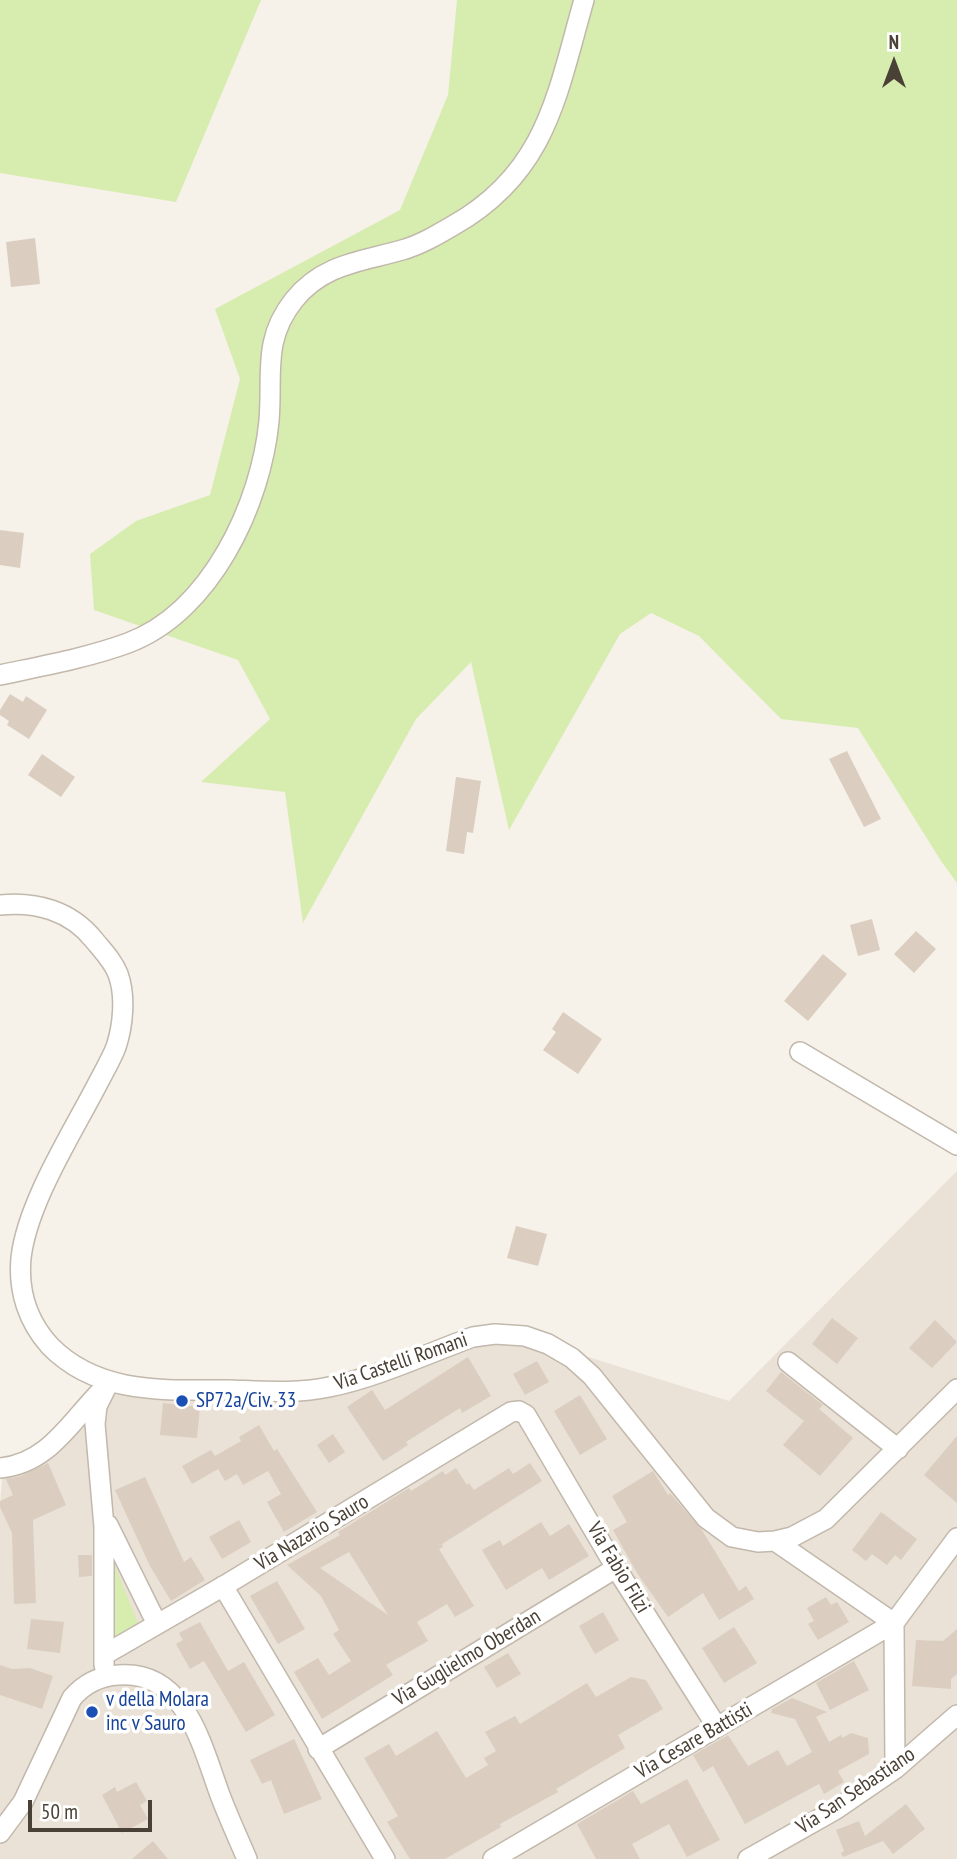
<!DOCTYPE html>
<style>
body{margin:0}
#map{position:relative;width:957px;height:1859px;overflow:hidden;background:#f6f1e9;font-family:"PT Sans Narrow",sans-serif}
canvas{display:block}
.north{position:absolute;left:859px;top:28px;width:70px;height:70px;-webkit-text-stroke:5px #fff;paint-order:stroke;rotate:0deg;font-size:19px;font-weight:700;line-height:28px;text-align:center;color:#4a4136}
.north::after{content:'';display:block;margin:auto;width:24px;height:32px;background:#4a4136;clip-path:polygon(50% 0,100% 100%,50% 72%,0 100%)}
.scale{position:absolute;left:28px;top:1800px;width:124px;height:32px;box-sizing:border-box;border:4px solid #4a4136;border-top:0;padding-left:9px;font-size:21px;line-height:24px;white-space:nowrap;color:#4a4136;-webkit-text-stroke:5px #fff;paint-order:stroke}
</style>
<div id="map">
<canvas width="957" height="1859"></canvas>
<div class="north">N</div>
<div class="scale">50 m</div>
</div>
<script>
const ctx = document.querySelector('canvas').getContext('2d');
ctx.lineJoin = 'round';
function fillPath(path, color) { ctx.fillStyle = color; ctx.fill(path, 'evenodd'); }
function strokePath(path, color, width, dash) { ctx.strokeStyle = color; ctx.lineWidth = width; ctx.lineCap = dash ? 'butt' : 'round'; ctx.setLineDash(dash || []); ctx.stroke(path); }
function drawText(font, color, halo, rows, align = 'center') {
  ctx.font = font + ' "PT Sans Narrow",sans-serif'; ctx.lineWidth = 7; ctx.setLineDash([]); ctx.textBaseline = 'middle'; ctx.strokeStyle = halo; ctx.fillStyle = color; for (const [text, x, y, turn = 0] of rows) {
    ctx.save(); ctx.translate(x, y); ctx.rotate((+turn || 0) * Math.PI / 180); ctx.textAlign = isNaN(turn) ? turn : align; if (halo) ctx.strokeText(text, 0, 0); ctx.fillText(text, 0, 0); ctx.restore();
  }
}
const residential = new Path2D(`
 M957,1171V1859H0V1505L3,1468L17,1466L109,1382L328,1387L473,1337L518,1335L729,1401Z`);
const green = new Path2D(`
 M0,0H261L176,202L0,173Z
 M457,0H957V883L941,861L858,728L781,719L699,636L651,613L620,634L509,830L471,662L416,719L303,923L285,792L201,782L270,719L238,660L94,610L90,554L136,521L210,495L240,379L215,309L400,210L448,95Z
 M113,1561L138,1623L115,1636Z`);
const building = new Path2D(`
 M35,238L40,284L11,287L6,242Z
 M0,530L24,533L20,568L0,565Z
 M10,694L23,702L26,696L47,710L29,739L7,725L9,721L0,715V710Z
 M847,751L881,819L864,827L829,759Z
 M42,754L75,777L61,797L28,775Z
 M456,777L481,781L473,833L467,832L464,854L446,851Z
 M872,919L880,950L858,956L850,925Z
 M916,931L936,949L914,973L894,954Z
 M823,954L847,974L808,1021L784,1001Z
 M563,1012L602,1039L578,1074L543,1050L556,1032L552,1029Z
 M516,1226L547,1234L538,1266L507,1258Z
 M832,1318L858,1338L837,1364L812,1344Z
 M935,1320L957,1342L932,1368L909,1348Z
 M468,1357L491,1396L462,1413L460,1408L406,1442L408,1445L383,1461L347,1407L372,1390L385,1410Z
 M537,1361L549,1382L525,1395L513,1374Z
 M781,1372L823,1405L819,1409L853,1438L820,1476L783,1445L804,1421L766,1391Z
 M580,1395L607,1439L580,1455L554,1411Z
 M163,1403L200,1407L197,1438L160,1435Z
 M259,1425L274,1451L277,1449L317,1512L284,1532L267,1502L281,1494L268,1471L243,1485L237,1474L225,1481L218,1469L192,1484L182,1466L211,1450L215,1456L241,1441L239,1437Z
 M333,1434L345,1452L329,1463L317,1445Z
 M957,1436V1503L924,1475Z
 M48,1463L66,1505L33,1520L36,1603L14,1604L12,1533L0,1507V1501L13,1495L6,1479L21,1476Z
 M530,1463L542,1481L442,1544L443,1547L439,1549L474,1606L455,1617L447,1604L417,1622L428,1641L386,1665L393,1675L322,1719L294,1672L318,1658L329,1675L351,1661L333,1634L339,1630L321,1596L287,1565L340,1535L338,1532L409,1488L411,1491L443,1471L445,1475L456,1468L467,1485L469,1483L474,1490L509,1468L513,1474ZM349,1552L388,1615L320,1568Z
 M653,1471L668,1495L670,1493L702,1530L739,1591L746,1586L754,1599L719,1620L703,1593L668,1617L637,1573L613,1530L627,1522L612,1496Z
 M145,1477L184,1562L191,1557L205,1580L171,1601L150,1566L115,1490Z
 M881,1512L917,1539L901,1560L895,1555L887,1565L872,1554L866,1561L852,1550Z
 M239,1520L251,1542L222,1559L209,1537Z
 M541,1522L550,1536L569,1524L589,1556L549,1580L542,1568L506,1590L482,1550L500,1540L503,1546Z
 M78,1555H92V1576L79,1577Z
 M277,1581L305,1629L278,1644L250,1596Z
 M826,1597L831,1605L837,1602L849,1622L818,1640L808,1624L814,1621L807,1608Z
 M603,1612L619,1640L595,1654L579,1626Z
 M31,1619L64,1622L60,1653L27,1649Z
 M200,1622L228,1671L244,1662L275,1715L246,1732L204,1661L190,1669L176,1644L183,1640L179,1633Z
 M734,1627L757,1663L724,1683L702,1648Z
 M957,1629V1674L951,1679V1689L912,1686L916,1640L943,1641Z
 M508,1653L521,1674L497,1688L484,1667Z
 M854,1661L869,1690L830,1710L816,1683Z
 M0,1665L12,1669L30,1668L53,1676L42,1709L0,1695Z
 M631,1677L646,1680L663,1709L618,1735L625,1748L556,1789L558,1792L500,1824L501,1827L445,1859H410L387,1822L398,1816L364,1758L389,1744L396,1756L437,1731L466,1778L488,1765L484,1758L496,1751L485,1732L515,1716L520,1724L587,1683L596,1697Z
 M792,1698L827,1712L816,1717L829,1742L841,1735L842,1738L851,1733L868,1738L869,1754L838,1771L844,1782L824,1794L819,1784L745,1824L713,1766L703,1772L693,1755L728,1735L748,1766L778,1750L787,1766L812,1752L795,1719L771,1713L772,1709Z
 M294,1739L322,1799L284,1814L271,1780L262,1784L250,1760Z
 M687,1779L720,1840L687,1857L669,1824L632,1844L640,1859H596L577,1824L633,1791L641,1804Z
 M136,1782L147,1801L140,1805L148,1819L122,1833L102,1795L115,1787L117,1792Z
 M906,1804L925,1829L893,1854L883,1841L843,1857L841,1853L844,1851L836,1830L859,1821L865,1836Z
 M153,1841L168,1859H132Z`);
const minor = new Path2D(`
 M0,675C42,666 87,658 128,643C211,612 261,504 269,421C273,375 262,340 294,300C323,264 360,262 402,250C420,245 437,235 454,225C547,172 557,94 584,0
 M0,905C36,901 71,911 94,940C103,951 113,961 118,974C126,996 123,1026 116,1047C111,1060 103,1073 97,1085C71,1135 27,1204 21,1258C18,1291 28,1322 50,1346C98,1395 165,1390 228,1390C261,1391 296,1394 329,1387C378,1377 426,1354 473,1337L495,1334L525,1336L548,1344L572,1358L592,1376L706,1518L732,1537L758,1542L775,1541L792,1537L826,1519L957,1389
 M800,1052L957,1145
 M788,1362L898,1449
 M0,1468C47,1464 69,1424 99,1393
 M108,1525L157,1624
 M775,1541L894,1623L895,1769
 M223,1586L385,1859
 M104,1655L227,1584L511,1412L519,1411L526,1415L616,1568L717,1727
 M104,1665V1527L95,1424L97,1406L109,1382
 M318,1749L616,1568
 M0,1833L23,1802L72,1698C84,1684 100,1676 118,1675C185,1669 202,1746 220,1795C228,1816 238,1838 247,1859
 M493,1859L894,1623L957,1538
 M748,1859L835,1810L895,1769L957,1715`);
const markers = [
 [182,1401,7,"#1a4fb4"],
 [92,1712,7,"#1a4fb4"]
];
const streetNames = [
 ["Via Castelli Romani",401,1362,-19],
 ["Via Nazario Sauro",312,1533,-31],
 ["Via Fabio Filzi",618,1568,59],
 ["Via Guglielmo Oberdan",467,1658,-31],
 ["Via Cesare Battisti",694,1741,-30],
 ["Via San Sebastiano",856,1791,-34]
];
const transitNames = [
 ["SP72a/Civ. 33",196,1401],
 ["v della Molara",106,1700],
 ["inc v Sauro",106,1724]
];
fillPath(residential, '#eae2d7');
fillPath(green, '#d7edaf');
fillPath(building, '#dbcec0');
strokePath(minor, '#c2b8ab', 22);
strokePath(minor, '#fff', 19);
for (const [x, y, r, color] of markers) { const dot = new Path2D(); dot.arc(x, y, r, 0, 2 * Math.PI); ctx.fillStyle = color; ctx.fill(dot); strokePath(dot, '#fff', 2.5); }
drawText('21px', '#4a4136', '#fff', streetNames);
drawText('21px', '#164399', '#fff', transitNames, 'left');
</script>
